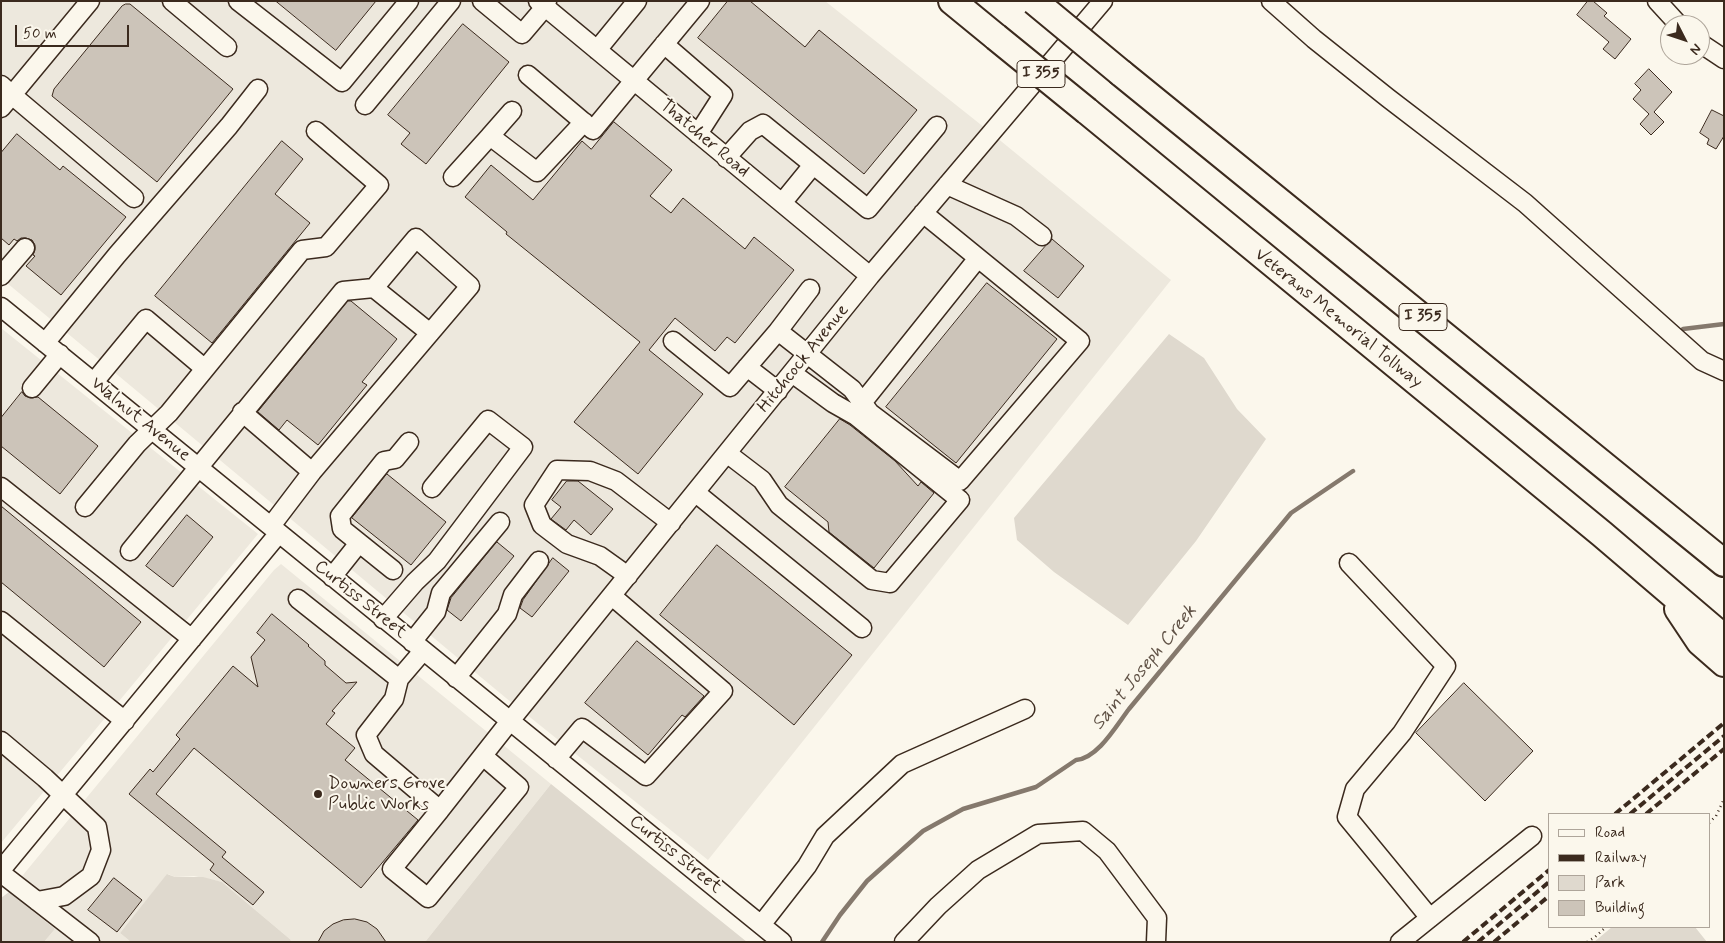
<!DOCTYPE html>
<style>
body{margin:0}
#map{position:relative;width:1725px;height:943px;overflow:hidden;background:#fbf7ec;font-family:Mynerve,sans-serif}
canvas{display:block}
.frame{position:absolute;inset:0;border:2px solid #3b2a1e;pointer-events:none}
.legend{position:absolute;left:1548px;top:813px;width:162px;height:115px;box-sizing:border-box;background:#fbf7ec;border:1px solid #aea59a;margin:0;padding:6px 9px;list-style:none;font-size:15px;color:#3b2a1e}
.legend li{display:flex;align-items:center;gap:10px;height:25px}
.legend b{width:25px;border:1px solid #aea59a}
.north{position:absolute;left:1660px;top:15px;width:50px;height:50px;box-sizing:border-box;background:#fbf7ec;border:1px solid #aea59a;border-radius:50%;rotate:131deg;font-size:14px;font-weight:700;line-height:20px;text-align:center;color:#3b2a1e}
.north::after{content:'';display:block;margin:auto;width:18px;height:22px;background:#3b2a1e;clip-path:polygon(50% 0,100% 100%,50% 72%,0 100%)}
.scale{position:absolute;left:15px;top:25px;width:114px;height:22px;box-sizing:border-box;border:2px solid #3b2a1e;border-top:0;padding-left:6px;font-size:15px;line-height:18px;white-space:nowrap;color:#3b2a1e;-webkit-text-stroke:4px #fbf7ec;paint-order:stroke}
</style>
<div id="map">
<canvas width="1725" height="943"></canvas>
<div class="frame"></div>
<ul class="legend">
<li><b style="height:6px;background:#fbf7ec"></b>Road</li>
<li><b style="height:6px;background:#3b2a1e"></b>Railway</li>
<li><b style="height:14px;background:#dfd9ce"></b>Park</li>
<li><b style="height:14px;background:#ccc4b9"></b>Building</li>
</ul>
<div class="north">N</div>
<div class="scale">50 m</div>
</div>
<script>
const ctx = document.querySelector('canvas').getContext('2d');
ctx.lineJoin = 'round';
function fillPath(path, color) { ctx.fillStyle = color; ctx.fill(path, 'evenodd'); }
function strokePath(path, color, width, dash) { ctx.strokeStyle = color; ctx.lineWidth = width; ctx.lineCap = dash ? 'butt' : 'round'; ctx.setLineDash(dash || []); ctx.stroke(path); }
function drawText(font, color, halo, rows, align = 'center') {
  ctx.font = font + ' Mynerve,sans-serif'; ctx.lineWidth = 4; ctx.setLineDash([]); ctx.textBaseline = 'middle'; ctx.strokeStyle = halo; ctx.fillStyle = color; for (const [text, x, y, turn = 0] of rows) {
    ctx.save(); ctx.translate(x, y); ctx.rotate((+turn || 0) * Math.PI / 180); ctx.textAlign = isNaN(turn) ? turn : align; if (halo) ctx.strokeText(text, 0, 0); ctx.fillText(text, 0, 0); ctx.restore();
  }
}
const built = new Path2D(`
 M1,1H825L980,124L1171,280L708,860L506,698L1,278Z
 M1,328L258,534L1,843Z
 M281,564L551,784L425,942H290L291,940L222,882L194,876L175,877L168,874L120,933L131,942H44L55,929L9,892L274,570Z`);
const green = new Path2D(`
 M1169,334L1204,358L1237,409L1266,439L1196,541L1128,625L1054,572L1017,540L1014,518Z
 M551,784L747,942H425Z
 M167,874L175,877H203L222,882L291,940L290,942H131L120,933Z
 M9,892L55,929L44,942H1V898Z
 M1612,927H1695L1707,942H1594Z`);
const stream = new Path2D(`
 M1683,329L1724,324
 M822,942L840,915L867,881L923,831L963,809L1036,787L1076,760C1098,758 1116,726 1129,709L1291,513L1353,471`);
const building = new Path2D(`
 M276,1H376L336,50Z
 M728,1H750L805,47L819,30L917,110L864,174L698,38Z
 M1588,1H1593L1607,13L1604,16L1631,39L1615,59L1603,49L1609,42L1577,15Z
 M126,4H130L233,89L157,182L52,96L54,89L122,6Z
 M463,24L509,62L426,164L401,144L410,133L388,115Z
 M1649,69L1672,92L1654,112L1664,122L1651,135L1640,124L1649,114L1633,99L1641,90L1635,84Z
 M1712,110L1724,116V136L1716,149L1707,144L1709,139L1700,133Z
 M614,122L672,170L650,196L671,213L683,198L745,249L754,237L794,270L735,343L727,337L715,351L675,318L649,350L703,394L638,474L574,422L640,342L506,234L507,232L465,197L491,165L533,200L582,141L591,149Z
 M17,134L60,170L63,166L126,217L61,295L26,266L35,256L33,255L35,250V245L32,240L26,238H21L17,241L14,239L9,245L1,238V153Z
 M282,141L303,159L275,194L310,223L212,343L155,296Z
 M1052,239L1084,266L1058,298L1024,271Z
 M987,283L1057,339L956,463L886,407Z
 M348,301H351L397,339L362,382L367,385L318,445L287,420L279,430L258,412Z
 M22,392L25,396L30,398L38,397L98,446L60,494L1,446V418Z
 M840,419L850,425L895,461L918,486L921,482L934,493L874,568L829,532L828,522L785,487Z
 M387,474L446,522L411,565L352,518Z
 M567,481H578L613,509L591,535L574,520L566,530L551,519L561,507L552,500Z
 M1,506L141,622L104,667L1,582Z
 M187,515L213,537L173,587L146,566Z
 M497,542L514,556L461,621L447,610L451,598Z
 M717,545L852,655L794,725L660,615Z
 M553,558L569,571L532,617L520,608L523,600Z
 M272,614L309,645L308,646L325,661V665L346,683L357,682L332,711L335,713L326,724L355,748L345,760L418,820L361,888L194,748L156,794L226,852L222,857L264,892L253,905L210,870L214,864L129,794L150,769L153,772L180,739L176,735L233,666L258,687L251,657L265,640L257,633Z
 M637,641L704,696L685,717L682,715L648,755L585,703Z
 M1464,683L1533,751L1485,801L1416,733Z
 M114,878L142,900L117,932L88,910Z
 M355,919L367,922L377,929L386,942H318L324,931L333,924L343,920Z`);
const path = new Path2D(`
 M1709,823L1716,816L1724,799
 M1587,942L1595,937L1606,927`);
const minor = new Path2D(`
 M90,1L12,95L134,198
 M172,1L227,47
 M238,1L342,82L409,1
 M482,1L522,34L545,7L547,1
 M538,1L870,276
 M1271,1L1314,39L1388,98L1525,203L1702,361L1724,371
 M1657,1L1679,25
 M1700,43L1724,59
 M664,44L723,95L698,134
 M597,50L637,1
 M528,75L593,130L700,1
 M1,85L12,95L1,108
 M365,105L451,1
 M490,136L512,111
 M726,158L750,131L763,124L868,209L937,126
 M453,177L490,136L537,172L584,122
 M947,185L1016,216L1042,236
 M782,203L813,165
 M1,276L25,248
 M374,288L430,333
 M810,289L778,331L852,389L870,413L960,481L1080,341L923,213
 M1,307L782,942
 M673,341L730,387L778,331
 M45,343L117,255L229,126L258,89
 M747,367L778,391
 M94,382L146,319L204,368
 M32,388L60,354
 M862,403L978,258
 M242,412L312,472
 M728,454L762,480L779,505L872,580L890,583L960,500L856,416L833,403L792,373
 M1,487L192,639
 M696,493L862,628
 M85,507L137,444L169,413L302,250L326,247L379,185L316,131
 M130,551L343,291L374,288L416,238L470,286L312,472L271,526
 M1349,563L1446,666L1402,733L1355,789L1347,817L1430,918
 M393,570L342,529L340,516L384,461L395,459L409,442
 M628,576L600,556L567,544L542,525L534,505L557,470L590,471L616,481L671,523
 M332,577L359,543
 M298,599L399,679L423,651
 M383,619L415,582L437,561L523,447L488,420L432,488
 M1,621L125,721
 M412,642L436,612L441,593L500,522
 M456,678L507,614L513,595L539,561
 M399,679L394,699L366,735L374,754L440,810L510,721L870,276L1103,1
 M1,741L45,778L97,827L101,850L91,876L64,896L37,901
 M556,759L582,728L646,776L723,691L612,596
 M440,810L392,869L428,898L519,787L483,756
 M1,870L279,533
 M1,873L90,942
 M761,925L807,866L825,836L902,764L1025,709
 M904,942L938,906L978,870L1038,834L1083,831L1107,851L1157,918L1156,942
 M1400,942L1532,836`);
const highway = new Path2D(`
 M952,1L996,37
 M1121,73L1724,563
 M1087,111L1602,534L1724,638
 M1678,609L1700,642L1724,663`);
const rail = new Path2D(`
 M1615,814L1724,723
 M1630,814L1724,736
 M1646,814L1724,749
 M1463,942L1549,870
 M1478,942L1549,882
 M1494,942L1549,896`);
const highwayBridge = new Path2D(`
 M1034,1L1121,73
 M996,37L1087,111`);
const markers = [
 [318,794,5,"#3b2a1e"]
];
const shields = [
 [1041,74,48],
 [1423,317,48]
];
const shieldNames = [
 ["I 355",1041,74],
 ["I 355",1423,317]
];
const streetNames = [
 ["Thatcher Road",704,139,40],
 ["Veterans Memorial Tollway",1338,319,39],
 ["Hitchcock Avenue",804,359,-51],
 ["Walnut Avenue",140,420,39],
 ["Curtiss Street",360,600,39],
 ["Curtiss Street",675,855,39]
];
const poiNames = [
 ["Downers Grove",328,784],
 ["Public Works",328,805]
];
const waterNames = [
 ["Saint Joseph Creek",1145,668,-51]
];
fillPath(built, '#ede8dd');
fillPath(green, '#dfd9ce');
strokePath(stream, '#85796d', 4.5);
fillPath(building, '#ccc4b9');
strokePath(building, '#3b2a1e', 1);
strokePath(minor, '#3b2a1e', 21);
strokePath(highway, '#3b2a1e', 30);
strokePath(path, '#3b2a1e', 2.5, [1, 4]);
strokePath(minor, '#fbf7ec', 18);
strokePath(highway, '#fbf7ec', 26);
strokePath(rail, '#3b2a1e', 4, [8, 4]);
strokePath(highwayBridge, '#3b2a1e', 30, []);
strokePath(highwayBridge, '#fbf7ec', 26);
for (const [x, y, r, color] of markers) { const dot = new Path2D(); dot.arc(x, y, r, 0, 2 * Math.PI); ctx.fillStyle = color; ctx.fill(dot); strokePath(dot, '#fbf7ec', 2); }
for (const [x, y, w] of shields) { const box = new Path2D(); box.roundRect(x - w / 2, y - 13.5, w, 27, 4); ctx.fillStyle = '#fbf7ec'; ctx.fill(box); strokePath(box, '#3b2a1e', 1); }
drawText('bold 16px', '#3b2a1e', null, shieldNames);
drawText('18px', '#3b2a1e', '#fbf7ec', streetNames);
drawText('18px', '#3b2a1e', '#fbf7ec', poiNames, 'left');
drawText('italic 19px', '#605246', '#fbf7ec', waterNames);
</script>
